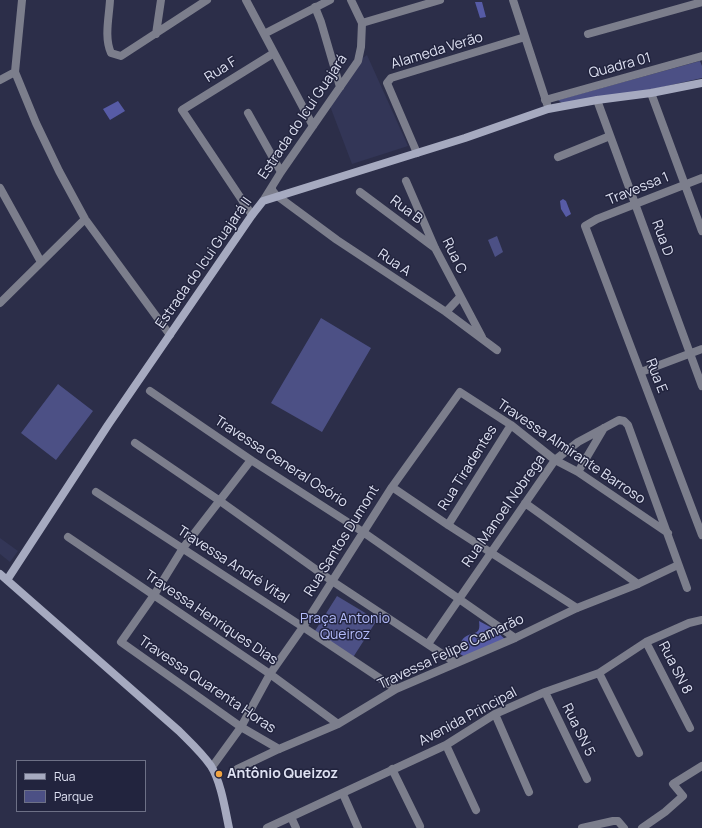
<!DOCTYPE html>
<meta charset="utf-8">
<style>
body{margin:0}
#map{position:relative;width:702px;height:828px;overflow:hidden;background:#2c2e49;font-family:Manrope,sans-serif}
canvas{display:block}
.legend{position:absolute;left:16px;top:760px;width:130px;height:52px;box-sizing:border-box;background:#22243e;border:1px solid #6d7086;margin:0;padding:5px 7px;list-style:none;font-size:12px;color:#dee1f2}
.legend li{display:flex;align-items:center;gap:8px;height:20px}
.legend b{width:20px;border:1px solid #6d7086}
</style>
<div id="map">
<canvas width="702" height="828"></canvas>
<ul class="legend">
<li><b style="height:5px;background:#a6aac0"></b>Rua</li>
<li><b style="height:11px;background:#4c5085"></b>Parque</li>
</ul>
</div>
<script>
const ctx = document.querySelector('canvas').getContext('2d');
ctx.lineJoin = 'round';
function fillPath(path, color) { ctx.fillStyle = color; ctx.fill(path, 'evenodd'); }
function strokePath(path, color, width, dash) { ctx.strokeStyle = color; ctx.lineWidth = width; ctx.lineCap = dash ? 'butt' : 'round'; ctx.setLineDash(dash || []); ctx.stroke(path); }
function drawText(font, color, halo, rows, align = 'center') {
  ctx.font = font + ' Manrope,sans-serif'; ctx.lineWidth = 3; ctx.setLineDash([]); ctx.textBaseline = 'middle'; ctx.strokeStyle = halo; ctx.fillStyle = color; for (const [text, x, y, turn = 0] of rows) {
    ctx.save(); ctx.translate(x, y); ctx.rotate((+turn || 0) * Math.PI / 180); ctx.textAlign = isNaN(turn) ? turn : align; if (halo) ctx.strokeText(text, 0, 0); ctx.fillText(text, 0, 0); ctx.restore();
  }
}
const built = new Path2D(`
 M367,55L408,146L352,164L330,106L361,59Z
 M0,538L18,551L10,562L0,554Z`);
const green = new Path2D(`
 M700,61L702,66V78L649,90L563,104L558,100Z
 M497,236L503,252L495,257L488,240Z
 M321,318L371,348L322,432L271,403Z
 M58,384L93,411L56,460L21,433Z
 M337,596L377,620L352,659L313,634Z`);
const forest = new Path2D(`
 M475,2H482L486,17L480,18Z
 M479,621L494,629L507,641L465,657L460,654L459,645C461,642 463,638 465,637C474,631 481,636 479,621Z`);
const water = new Path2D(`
 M118,101L125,111L110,120L103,109Z
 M563,199L566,201L571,214L566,217L561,209L560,201Z`);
const minor = new Path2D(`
 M22,0L15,72L36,123L59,171L85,219L170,335
 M110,0C109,18 104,37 111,53L121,56L207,0
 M246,0L313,126
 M513,0L547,104
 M315,7L321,22L340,87
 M362,23L440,0
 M156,34L161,0
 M264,34L330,0
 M588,34L702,2
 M0,80L15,72
 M651,93L702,231
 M545,100L702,56
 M597,100L702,386
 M248,113L281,172
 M417,153L387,83L391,78L525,37
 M558,157L610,136
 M702,178L597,219L585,226L702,535
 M406,181L435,248L482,337
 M272,187V190L276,195L337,240L446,312L497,350
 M0,188L41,262
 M360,192L435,248
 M263,201L281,172L358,61L361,47L362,23L351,0
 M252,215L182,110L274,53
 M0,303L85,219
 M446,312L460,297
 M641,372L702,349
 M150,391L251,460L363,532L515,638
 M135,443L220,501L332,581L456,663
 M251,460L183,548L154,595L121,642L241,727L279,749
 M578,472L604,428
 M392,487L448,525L577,608
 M96,492L303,627L396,689
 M525,503L638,584
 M448,525L511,425
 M68,537L270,674L338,724
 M646,642L690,728
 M428,644L555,460L578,442L619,420L624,421L628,425L687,588
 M599,673L639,753
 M545,692L587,779
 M495,714L529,792
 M446,745L476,810
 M212,767L241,727L270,674L303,627L392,487L460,392L511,425L555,460L578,472L668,533
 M237,769L279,749L338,724L396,689L515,638L577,608L638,584L678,565
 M392,769L420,826
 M343,794L358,828
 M291,817L296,828
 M267,828L446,745L495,714L545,692L599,673L646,642L689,623L702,620
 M582,828L613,821H618L624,828
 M642,828L665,812L683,796L673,784L702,766`);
const secondary = new Path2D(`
 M0,574L179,731C190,742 202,753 211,766C221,782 225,809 229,828
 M7,580L108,425L252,215L263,201L465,138L548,109L597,100L651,93L702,83`);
const markers = [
 [219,774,4,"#f2a542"]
];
const streetNames = [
 ["Alameda Verão",437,51,-17],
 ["Quadra 01",620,66,-15],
 ["Rua F",221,70,-32],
 ["Estrada do Icuí Guajará",303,117,-56],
 ["Travessa 1",638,189,-22],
 ["Rua B",406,210,37],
 ["Rua D",662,238,70],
 ["Rua C",454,256,64],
 ["Estrada do Icui Guajará II",204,263,-55],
 ["Rua A",394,263,34],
 ["Rua E",656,376,69],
 ["Travessa Almirante Barroso",571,452,34],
 ["Travessa General Osório",281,462,33],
 ["Rua Tiradentes",468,468,-58],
 ["Rua Manoel Nobrega",504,511,-55],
 ["Rua Santos Dumont",342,541,-58],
 ["Travessa André Vital",233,565,33],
 ["Travessa Henriques Dias",211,618,34],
 ["Travessa Felipe Camarão",451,652,-25],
 ["Rua SN 8",675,668,63],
 ["Travessa Quarenta Horas",207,685,34],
 ["Avenida Principal",468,717,-28],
 ["Rua SN 5",578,730,64]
];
const parkNames = [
 ["Praça Antonio",345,619],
 ["Queiroz",345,635]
];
const poiNames = [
 ["Antônio Queizoz",227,774]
];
fillPath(built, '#333657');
fillPath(green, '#4c5085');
fillPath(forest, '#565ba6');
fillPath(water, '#575ba6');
strokePath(minor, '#7c7e8c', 8);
strokePath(secondary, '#a6aac0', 8);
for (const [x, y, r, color] of markers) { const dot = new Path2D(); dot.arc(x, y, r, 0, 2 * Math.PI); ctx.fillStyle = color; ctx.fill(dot); strokePath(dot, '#22243e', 1.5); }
drawText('14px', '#dee1f2', '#22243e', streetNames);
drawText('14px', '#b3bbfa', '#22243e', parkNames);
drawText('bold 14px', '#dee1f2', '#22243e', poiNames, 'left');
</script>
